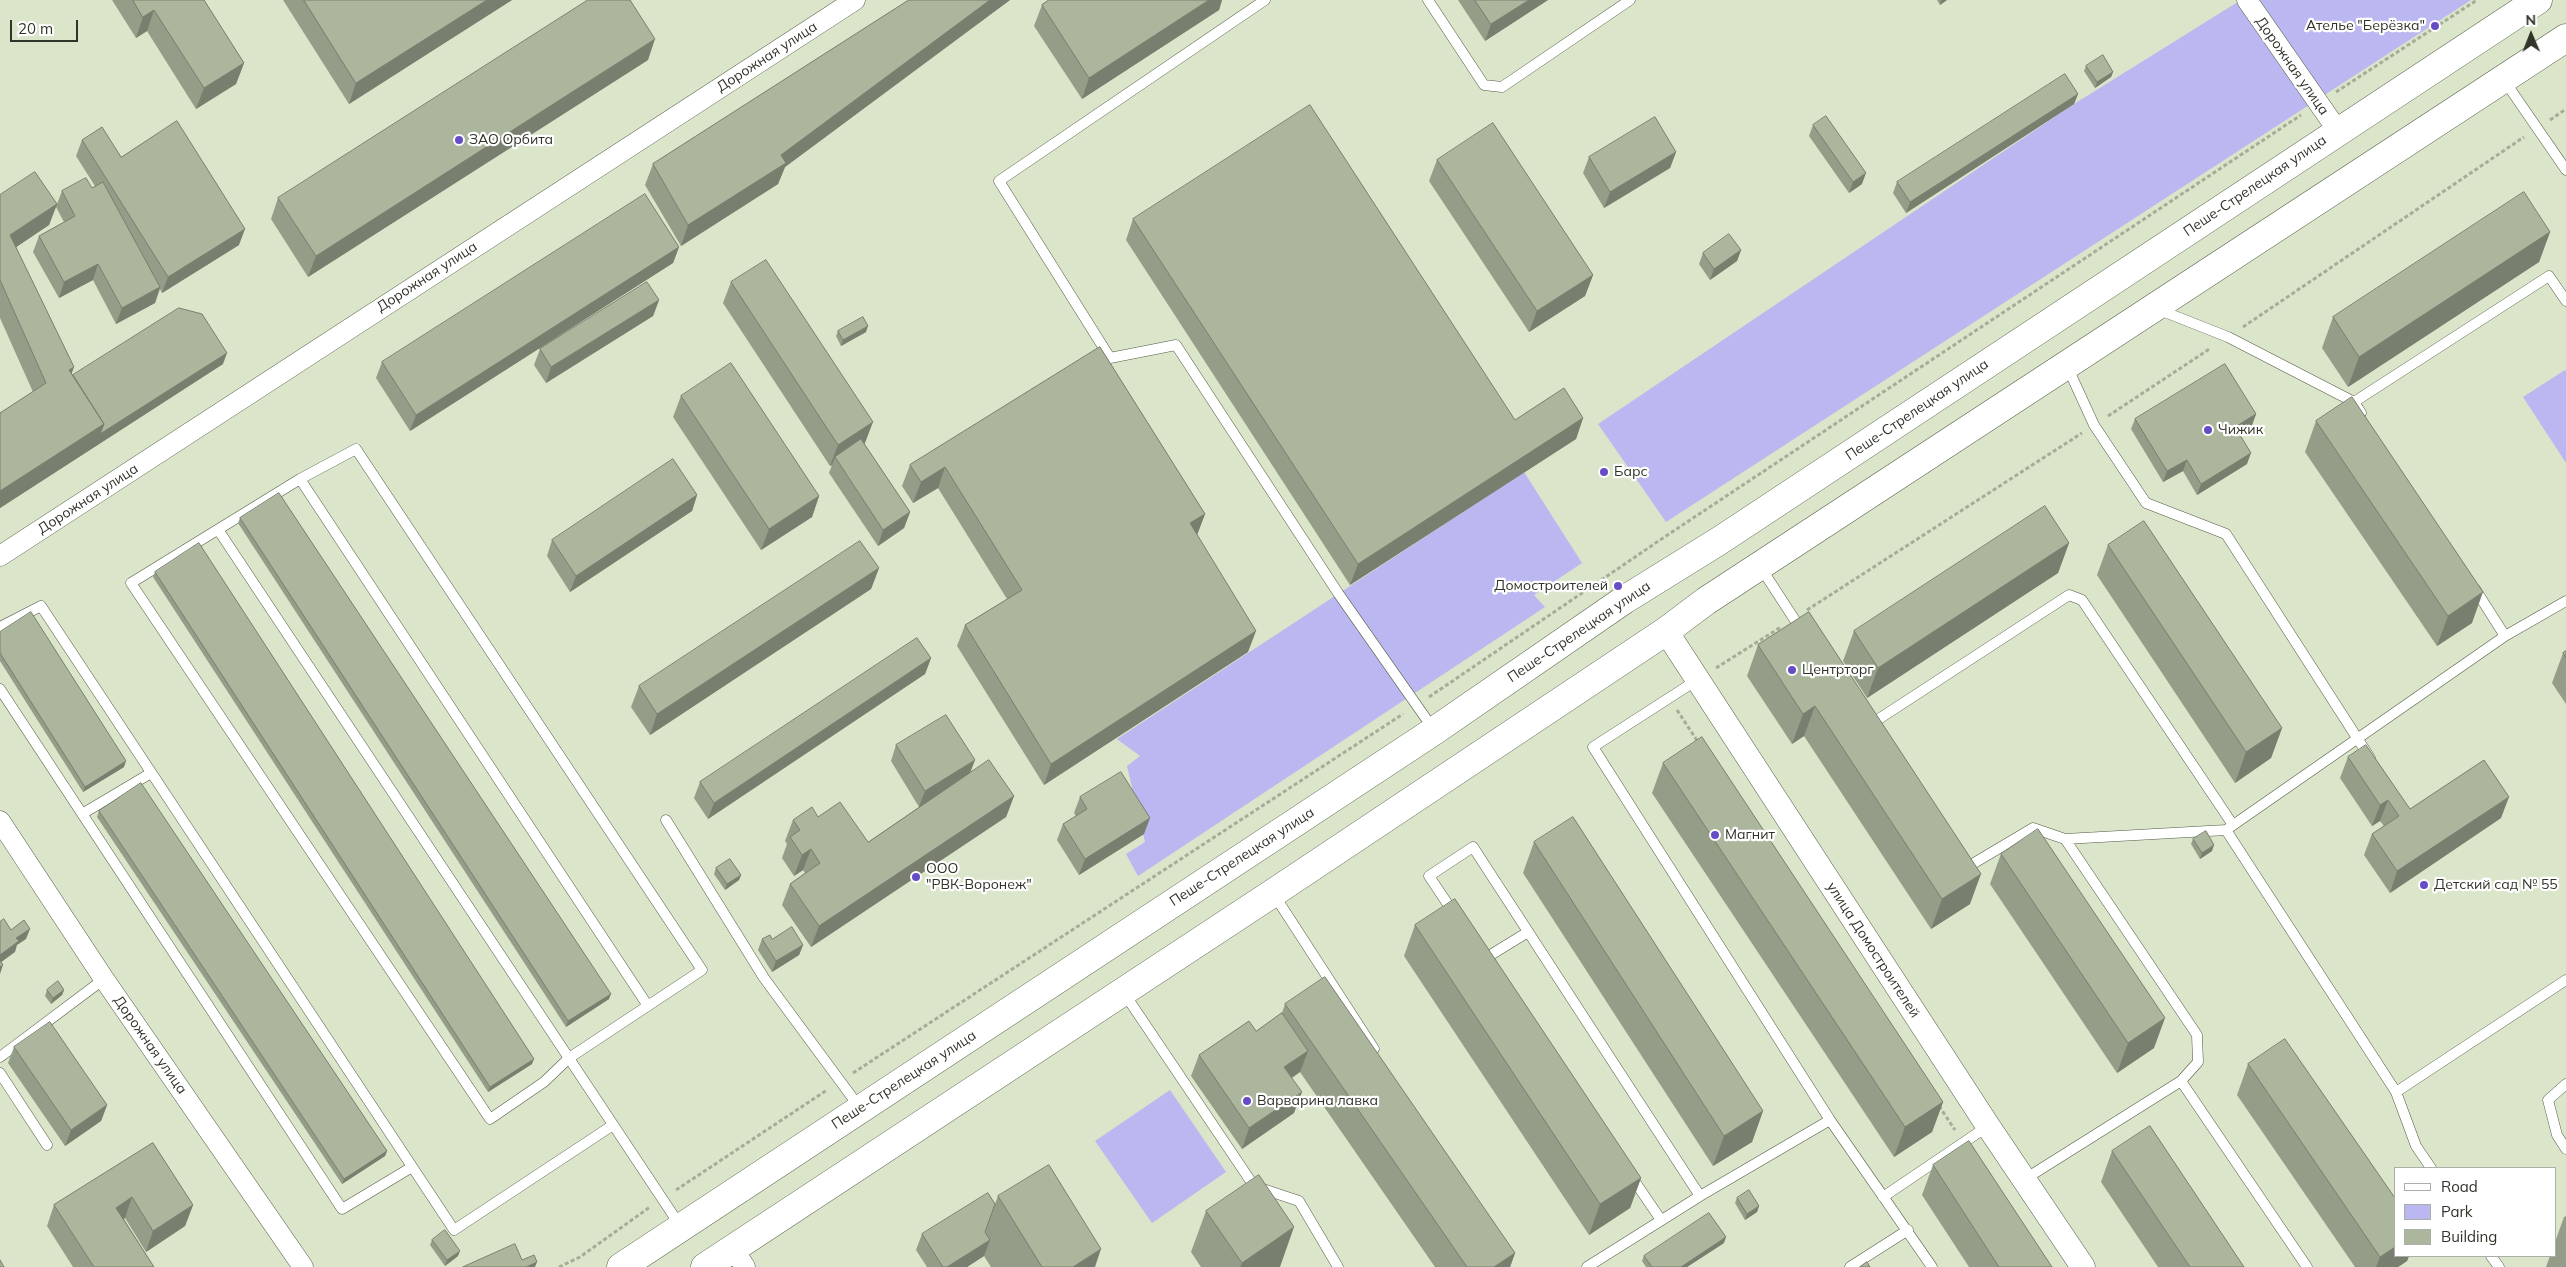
<!DOCTYPE html>
<meta charset="utf-8">
<style>
body{margin:0}
#map{position:relative;width:2566px;height:1267px;overflow:hidden;background:#dae5ca;font-family:Mulish,sans-serif}
canvas{display:block}
.legend{position:absolute;left:2394px;top:1167px;width:162px;height:90px;box-sizing:border-box;background:#fff;border:1px solid #acaea9;margin:0;padding:6px 9px;list-style:none;font-size:15px;color:#303429}
.legend li{display:flex;align-items:center;gap:10px;height:25px}
.legend b{width:25px;border:1px solid #acaea9}
.north{position:absolute;left:2506px;top:10px;width:50px;height:50px;-webkit-text-stroke:4px #fff;paint-order:stroke;rotate:359deg;font-size:14px;font-weight:700;line-height:20px;text-align:center;color:#303429}
.north::after{content:'';display:block;margin:auto;width:18px;height:22px;background:#303429;clip-path:polygon(50% 0,100% 100%,50% 72%,0 100%)}
.scale{position:absolute;left:10px;top:20px;width:68px;height:22px;box-sizing:border-box;border:2px solid #303429;border-top:0;padding-left:6px;font-size:15px;line-height:18px;white-space:nowrap;color:#303429;-webkit-text-stroke:4px #fff;paint-order:stroke}
</style>
<div id="map">
<canvas width="2566" height="1267"></canvas>
<ul class="legend">
<li><b style="height:6px;background:#fff"></b>Road</li>
<li><b style="height:14px;background:#bbb7f1"></b>Park</li>
<li><b style="height:14px;background:#acb69d"></b>Building</li>
</ul>
<div class="north">N</div>
<div class="scale">20 m</div>
</div>
<script>
const ctx = document.querySelector('canvas').getContext('2d');
ctx.lineJoin = 'round';
function fillPath(path, color) { ctx.fillStyle = color; ctx.fill(path, 'evenodd'); }
function strokePath(path, color, width, dash) { ctx.strokeStyle = color; ctx.lineWidth = width; ctx.lineCap = dash ? 'butt' : 'round'; ctx.setLineDash(dash || []); ctx.stroke(path); }
function drawText(font, color, halo, rows, align = 'center') {
  ctx.font = font + ' Mulish,sans-serif'; ctx.lineWidth = 4.5; ctx.setLineDash([]); ctx.textBaseline = 'middle'; ctx.strokeStyle = halo; ctx.fillStyle = color; for (const [text, x, y, turn = 0] of rows) {
    ctx.save(); ctx.translate(x, y); ctx.rotate((+turn || 0) * Math.PI / 180); ctx.textAlign = isNaN(turn) ? turn : align; if (halo) ctx.strokeText(text, 0, 0); ctx.fillText(text, 0, 0); ctx.restore();
  }
}
const green = new Path2D(`
 M2241,0H2471L1666,522L1598,424L2074,104Z
 M2565,370L2566,371V463L2523,397Z
 M1524,472L1582,563L1534,595L1545,607L1138,876L1126,854L1145,842L1127,766L1140,756L1117,739Z
 M1170,1090L1226,1172L1152,1223L1095,1141Z`);
const path = new Path2D(`
 M2336,92L2477,0
 M2550,120L2566,109
 M2243,327L2524,137
 M2108,416L2211,348
 M1807,610L2082,433
 M1716,668L1781,627
 M1429,697L1663,538L2301,115
 M1677,710L1698,742
 M853,1073L1403,714
 M1939,1106L1955,1130
 M676,1190L827,1090
 M559,1267L580,1257L650,1207`);
const service = new Path2D(`
 M1265,0L999,181L1110,358L1176,345L1338,593L1434,730
 M1428,0L1484,85L1502,87L1630,0
 M2504,80L2566,170
 M2157,309L2228,337L2354,402
 M2067,366L2094,425L2146,503L2226,534L2370,758
 M2361,413L2354,402L2549,276L2566,301
 M356,449L702,970L569,1058L544,1082L490,1119L131,583L300,479Z
 M300,479L648,1006
 M219,531L681,1227
 M1761,568L1802,631
 M2475,589L2505,636
 M0,627L41,606L454,1230L613,1125
 M1697,680L1593,747L1830,1120L1932,1267
 M0,689L342,1209L412,1167
 M1868,726L2069,595L2082,600L2233,825
 M82,814L151,773
 M666,820L764,978L860,1108
 M2226,830L2396,1092L2416,1146L2431,1168
 M2065,839L2226,830L2505,636L2566,601
 M1964,869L2033,828L2065,839L2197,1035L2198,1062L2181,1081L2025,1179
 M1273,893L1374,1049
 M1455,915L1429,876L1473,847L1700,1196
 M1484,959L1528,932
 M1124,993L1254,1186L1299,1201L1338,1267
 M0,1057L104,979
 M0,1073L47,1145
 M2181,1081L2307,1267
 M2566,1084L2548,1100L2557,1135L2566,1149
 M2396,1092L2566,980
 M1631,1176L1661,1220
 M1883,1197L1988,1126
 M2491,1256L2499,1267
 M1587,1267L1700,1196L1830,1120
 M1850,1267L1908,1230`);
const minor = new Path2D(`
 M2247,0L2338,131
 M0,556L855,0
 M0,821L104,979L303,1267
 M732,1247L745,1267`);
const tertiary = new Path2D(`
 M1666,631L1988,1126L2083,1267`);
const secondary = new Path2D(`
 M621,1267L1434,731L1624,600L1719,541L2538,0
 M705,1267L1273,893L1666,631L1706,601L2566,38`);
const wall = new Path2D(`
 M112,0H204L244,63L236,84L196,109L147,31L136,38Z
 M283,0H512L349,104Z
 M909,0H1010L785,167L778,184L681,246L645,185L653,164Z
 M1049,0H1222L1219,10L1082,99L1034,26L1042,5Z
 M1458,0H1548L1485,41Z
 M1937,0H1947L1940,5Z
 M648,60L308,277L271,219L278,198Z
 M2086,66L2113,72L2111,77L2095,88L2084,71Z
 M2078,94L2074,104L1906,213L1893,193L1897,182Z
 M1813,125L1862,184L1849,193L1809,136Z
 M82,140L121,157L239,245L162,293L160,289L155,303L116,324L93,280L59,298L33,252L39,236L64,222L56,207L49,225L16,247L72,374L73,375L223,364L0,508V413L33,392L0,318V195L57,204L62,191L92,188L95,186L76,156Z
 M1676,152L1670,168L1604,208L1583,173L1589,157Z
 M1437,160L1593,275L1585,296L1529,332L1429,181Z
 M1133,219L1515,420L1583,418L1576,439L1350,585L1126,240Z
 M2550,232L2539,262L2348,387L2322,348L2333,317Z
 M679,247L673,263L410,431L376,378L382,362Z
 M1741,250L1737,261L1710,280L1699,264L1703,253Z
 M731,282L865,443L864,444L910,512L904,528L878,546L829,473L832,465L830,466L723,303Z
 M659,300L653,316L546,383L534,365L540,349Z
 M838,331L866,332L841,346L836,336Z
 M1100,347L1205,514L1197,535L1248,652L1044,785L957,646L965,625L1007,599L938,488L913,503L902,486L910,465Z
 M681,396L819,496L812,517L761,550L673,417Z
 M2256,414L2252,425L2239,433L2247,464L2197,495L2183,471L2163,482L2131,429L2135,419Z
 M2316,421L2472,623L2437,646L2305,452Z
 M697,495L692,511L570,592L547,556L552,540Z
 M240,518L609,999L566,1027L238,523Z
 M2069,543L2058,573L1867,698L1843,661L1854,631Z
 M2108,545L2282,728L2271,758L2235,783L2097,575Z
 M879,568L871,589L650,735L631,707L639,686Z
 M155,572L532,1064L488,1092L153,577Z
 M1809,612L1970,904L1931,929L1804,736L1792,744L1747,676L1758,645Z
 M0,632L124,767L83,792L0,661Z
 M2566,651V704L2552,683L2563,653Z
 M931,658L925,674L708,819L694,798L700,782Z
 M896,745L971,772L1014,796L1006,817L811,947L782,905L790,884L805,873L803,870L794,876L782,858L787,844L785,841L793,820L818,817L868,842L919,807L891,761Z
 M2348,757L2410,809L2501,818L2390,893L2364,855L2372,834L2384,826L2380,821L2372,826L2340,778Z
 M1663,763L1943,1102L1932,1132L1894,1157L1652,793Z
 M1080,797L1144,834L1079,875L1057,840L1063,824L1076,816L1074,813Z
 M99,811L387,1151L385,1156L342,1184L97,817Z
 M2193,839L2212,851L2200,859L2191,844Z
 M1534,842L1763,1111L1752,1142L1713,1166L1523,873Z
 M2001,854L2154,1048L2117,1073L1990,884Z
 M716,868L741,875L739,880L725,890L714,874Z
 M1415,925L1641,1178L1630,1208L1589,1235L1404,956Z
 M762,939H772L803,945L799,955L772,972L758,950Z
 M47,990H64L62,995L51,1004L45,996Z
 M1285,1004L1515,1253L1510,1267H1435L1300,1072L1292,1078L1294,1113L1242,1149L1191,1076L1199,1055L1256,1031L1282,1013Z
 M14,1047L107,1105L101,1121L65,1146L8,1063Z
 M2248,1064L2395,1256H2409L2407,1261L2398,1267H2355L2237,1095Z
 M153,1143L193,1205L185,1226L146,1252L125,1218L124,1219L154,1267H73L47,1226L54,1205Z
 M2112,1151L2244,1267H2158L2101,1182Z
 M1933,1165L2052,1267H1969L1922,1195Z
 M998,1196L1095,1267H991L984,1256L967,1267H927L916,1250L922,1234L995,1204Z
 M1737,1198L1759,1206L1757,1212L1745,1220L1735,1203Z
 M1206,1211L1280,1267H1201L1191,1252Z
 M2566,1216V1267H2546L2550,1256H2555V1242L2564,1217Z
 M432,1240L458,1256L445,1266L430,1245Z
 M1724,1243L1687,1267H1646L1642,1261L1644,1256Z`);
const shadedWall = new Path2D(`
 M487,0H512L349,104L356,83Z
 M990,0H1010L785,167L778,184L681,246L688,225L781,155Z
 M1209,0H1222L1219,10L1082,99L1089,78Z
 M1529,0H1548L1485,41L1491,24Z
 M1941,0H1947L1940,5Z
 M154,10L147,31L136,38L143,17Z
 M655,39L648,60L308,277L316,256Z
 M244,63L236,84L196,109L204,88Z
 M2113,72L2111,77L2095,88L2097,82Z
 M2078,94L2074,104L1906,213L1910,202Z
 M1676,152L1670,168L1604,208L1610,192Z
 M1866,173L1862,184L1849,193L1853,182Z
 M57,204L49,225L3,256L10,235Z
 M245,229L239,245L162,293L168,277Z
 M2550,232L2539,262L2348,387L2359,357Z
 M679,247L673,263L410,431L416,415Z
 M1741,250L1737,261L1710,280L1714,269Z
 M98,264L93,280L59,298L64,282Z
 M1593,275L1585,296L1529,332L1537,311Z
 M160,287L155,303L116,324L122,308Z
 M659,300L653,316L546,383L551,367Z
 M868,326L866,332L841,346L843,340Z
 M227,353L223,364L0,508V491L104,424Z
 M74,367L68,384L69,370Z
 M2256,414L2252,425L2231,437L2235,427Z
 M1583,418L1576,439L1350,585L1358,564Z
 M873,422L865,443L838,461L835,457L832,465L830,466L838,445Z
 M2251,453L2247,464L2197,495L2201,484Z
 M2187,460L2183,471L2163,482L2167,471Z
 M945,467L938,488L913,503L921,482Z
 M697,495L692,511L570,592L576,576Z
 M819,496L812,517L761,550L769,529Z
 M910,512L904,528L878,546L883,530Z
 M1205,514L1197,535L1182,544L1190,523Z
 M2069,543L2058,573L1867,698L1878,668Z
 M879,568L871,589L650,735L657,714Z
 M2483,592L2472,623L2437,646L2448,616Z
 M1256,631L1248,652L1044,785L1051,764Z
 M931,658L925,674L708,819L714,803Z
 M1815,706L1804,736L1792,744L1803,714Z
 M2282,728L2271,758L2235,783L2246,752Z
 M975,760L969,776L919,807L925,791Z
 M126,761L124,767L83,792L85,787Z
 M1014,796L1006,817L811,947L819,926Z
 M2509,797L2501,818L2390,893L2397,871Z
 M2388,800L2380,821L2372,826L2380,805Z
 M1150,818L1144,834L1079,875L1085,859Z
 M2214,845L2212,851L2200,859L2202,853Z
 M811,849L803,870L794,876L802,855Z
 M1981,874L1970,904L1931,929L1942,899Z
 M741,875L739,880L725,890L727,884Z
 M30,929L26,939L17,945L15,952L0,963V955L16,938Z
 M803,945L799,955L772,972L776,961Z
 M3,965L0,974V967Z
 M64,990L62,995L51,1004L53,998Z
 M611,994L609,999L566,1027L568,1021Z
 M2165,1018L2154,1048L2117,1073L2128,1043Z
 M1308,1051L1300,1072L1276,1088L1284,1067Z
 M534,1059L532,1064L488,1092L490,1087Z
 M1302,1092L1294,1113L1242,1149L1249,1128Z
 M1943,1102L1932,1132L1894,1157L1905,1127Z
 M107,1105L101,1121L65,1146L71,1130Z
 M1763,1111L1752,1142L1713,1166L1724,1136Z
 M387,1151L385,1156L342,1184L344,1179Z
 M1641,1178L1630,1208L1589,1235L1600,1204Z
 M132,1197L125,1218L109,1229L116,1208Z
 M193,1205L185,1226L146,1252L153,1231Z
 M1759,1206L1757,1212L1745,1220L1747,1214Z
 M1294,1227L1280,1267H1240L1242,1263Z
 M1726,1237L1724,1243L1687,1267H1681Z
 M990,1240L984,1256L967,1267H947Z
 M2395,1247V1256H2409L2407,1261L2398,1267H2376L2380,1257Z
 M1101,1249L1095,1267H1073Z
 M460,1251L458,1256L445,1266L447,1260Z
 M1515,1253L1510,1267H1494Z
 M537,1262L535,1267H526Z`);
const building = new Path2D(`
 M133,0H204L244,63L204,88L154,10L143,17Z
 M304,0H487L356,83Z
 M588,0H630L655,39L316,256L278,198Z
 M909,0H990L781,155L786,163L688,225L653,164Z
 M1049,0H1209L1089,78L1042,5Z
 M1475,0H1529L1491,24Z
 M2103,55L2113,72L2097,82L2086,66Z
 M2065,74L2078,94L1910,202L1897,182Z
 M1310,105L1515,420L1564,388L1583,418L1358,564L1133,219Z
 M1826,116L1866,173L1853,182L1813,125Z
 M1655,117L1676,152L1610,192L1589,157Z
 M177,121L245,229L168,277L82,140L102,127L121,157Z
 M1493,123L1593,275L1537,311L1437,160Z
 M35,172L57,204L10,235L74,367L69,370L104,424L0,491V413L46,383L0,280V195Z
 M86,178L92,188L103,182L160,287L122,308L98,264L64,282L39,236L75,216L62,191Z
 M2524,192L2550,232L2359,357L2333,317Z
 M645,194L679,247L416,415L382,362Z
 M1729,234L1741,250L1714,269L1703,253Z
 M766,260L873,422L838,445L731,282Z
 M647,282L659,300L551,367L540,349Z
 M179,308L202,314L227,353L100,434L104,424L73,375Z
 M863,317L868,326L843,340L838,331Z
 M1100,347L1205,514L1190,523L1256,631L1051,764L965,625L1022,590L945,467L921,482L910,465Z
 M731,363L819,496L769,529L681,396Z
 M2225,364L2256,414L2235,427L2251,453L2201,484L2187,460L2167,471L2135,419Z
 M2352,397L2483,592L2448,616L2316,421Z
 M861,439L910,512L883,530L835,457Z
 M673,459L697,495L576,576L552,540Z
 M279,493L611,994L568,1021L240,518Z
 M2045,506L2069,543L1878,668L1854,631Z
 M2144,521L2282,728L2246,752L2108,545Z
 M860,541L879,568L657,714L639,686Z
 M199,543L534,1059L490,1087L155,572Z
 M31,612L126,761L85,787L0,653V632Z
 M1809,612L1981,874L1942,899L1815,706L1803,714L1758,645Z
 M917,638L931,658L714,803L700,782Z
 M2566,651V658L2563,653Z
 M946,715L975,760L925,791L896,745Z
 M1702,737L1943,1102L1905,1127L1663,763Z
 M2366,745L2410,809L2484,760L2509,797L2397,871L2372,834L2399,816L2388,800L2380,805L2348,757Z
 M989,760L1014,796L819,926L790,884L820,863L811,849L802,855L790,837L800,830L793,820L812,807L818,817L840,802L868,842Z
 M1121,772L1150,818L1085,859L1063,824L1087,809L1080,797Z
 M141,783L387,1151L344,1179L99,811Z
 M1573,817L1763,1111L1724,1136L1534,842Z
 M2038,829L2165,1018L2128,1043L2001,854Z
 M2206,831L2214,845L2202,853L2193,839Z
 M730,859L741,875L727,884L716,868Z
 M1455,899L1641,1178L1600,1204L1415,925Z
 M4,919L11,930L24,920L30,929L16,938L19,941L0,955V922Z
 M792,927L803,945L776,961L762,939L770,935L772,939Z
 M0,960L3,965L0,967Z
 M1325,977L1515,1253L1494,1267H1467L1285,1004Z
 M58,981L64,990L53,998L47,990Z
 M1282,1013L1308,1051L1284,1067L1302,1092L1249,1128L1199,1055L1249,1021L1256,1031Z
 M50,1022L107,1105L71,1130L14,1047Z
 M2285,1039L2395,1198V1247L2380,1257L2248,1064Z
 M2150,1126L2244,1267H2190L2112,1151Z
 M1969,1141L2052,1267H1999L1933,1165Z
 M153,1143L193,1205L153,1231L132,1197L116,1208L154,1267H94L54,1205Z
 M1049,1165L1101,1249L1073,1267H1042L998,1196Z
 M1259,1175L1294,1227L1242,1263L1206,1211Z
 M1749,1190L1759,1206L1747,1214L1737,1198Z
 M988,1193L995,1204L985,1232L990,1240L947,1267H943L922,1234Z
 M1709,1213L1726,1237L1681,1267H1652L1644,1256Z
 M445,1230L460,1251L447,1260L432,1240Z
 M515,1244L522,1260L534,1255L537,1262L526,1267H463Z
 M0,1260L4,1267H0Z
 M1867,1262L1870,1267H1860Z`);
const markers = [
 [2435,26,5,"#664dc6"],
 [459,140,5,"#664dc6"],
 [2208,430,5,"#664dc6"],
 [1604,472,5,"#664dc6"],
 [1618,586,5,"#664dc6"],
 [1792,670,5,"#664dc6"],
 [1715,835,5,"#664dc6"],
 [916,877,5,"#664dc6"],
 [2424,885,5,"#664dc6"],
 [1247,1101,5,"#664dc6"]
];
const poiNames = [
 ["Ателье \"Берёзка\"",2425,26,"right"],
 ["ЗАО Орбита",469,140],
 ["Чижик",2218,430],
 ["Барс",1614,472],
 ["Домостроителей",1608,586,"right"],
 ["Центрторг",1802,670],
 ["Магнит",1725,835],
 ["ООО",926,869],
 ["\"РВК-Воронеж\"",926,885],
 ["Детский сад № 55",2434,885],
 ["Варварина лавка",1257,1101]
];
const streetNames = [
 ["Дорожная улица",767,57,-33],
 ["Дорожная улица",2292,66,55],
 ["Пеше-Стрелецкая улица",2255,186,-34],
 ["Дорожная улица",427,277,-33],
 ["Пеше-Стрелецкая улица",1917,410,-34],
 ["Дорожная улица",88,499,-33],
 ["Пеше-Стрелецкая улица",1579,632,-34],
 ["Пеше-Стрелецкая улица",1242,857,-33],
 ["улица Домостроителей",1873,950,57],
 ["Дорожная улица",150,1045,55],
 ["Пеше-Стрелецкая улица",904,1080,-33]
];
fillPath(green, '#bbb7f1');
strokePath(service, '#525b44', 11);
strokePath(minor, '#525b44', 21);
strokePath(tertiary, '#525b44', 25);
strokePath(secondary, '#525b44', 29);
strokePath(path, '#a4ad97', 3, [4, 2.5]);
strokePath(service, '#fff', 10);
strokePath(minor, '#fff', 20);
strokePath(tertiary, '#fff', 24);
strokePath(secondary, '#fff', 28);
fillPath(wall, '#949d87');
fillPath(shadedWall, '#787f6e');
fillPath(building, '#acb69d');
strokePath(building, '#787f6e', 1);
for (const [x, y, r, color] of markers) { const dot = new Path2D(); dot.arc(x, y, r, 0, 2 * Math.PI); ctx.fillStyle = color; ctx.fill(dot); strokePath(dot, '#fff', 2); }
drawText('14px', '#303429', '#fff', poiNames, 'left');
drawText('14px', '#303429', '#fff', streetNames);
</script>
